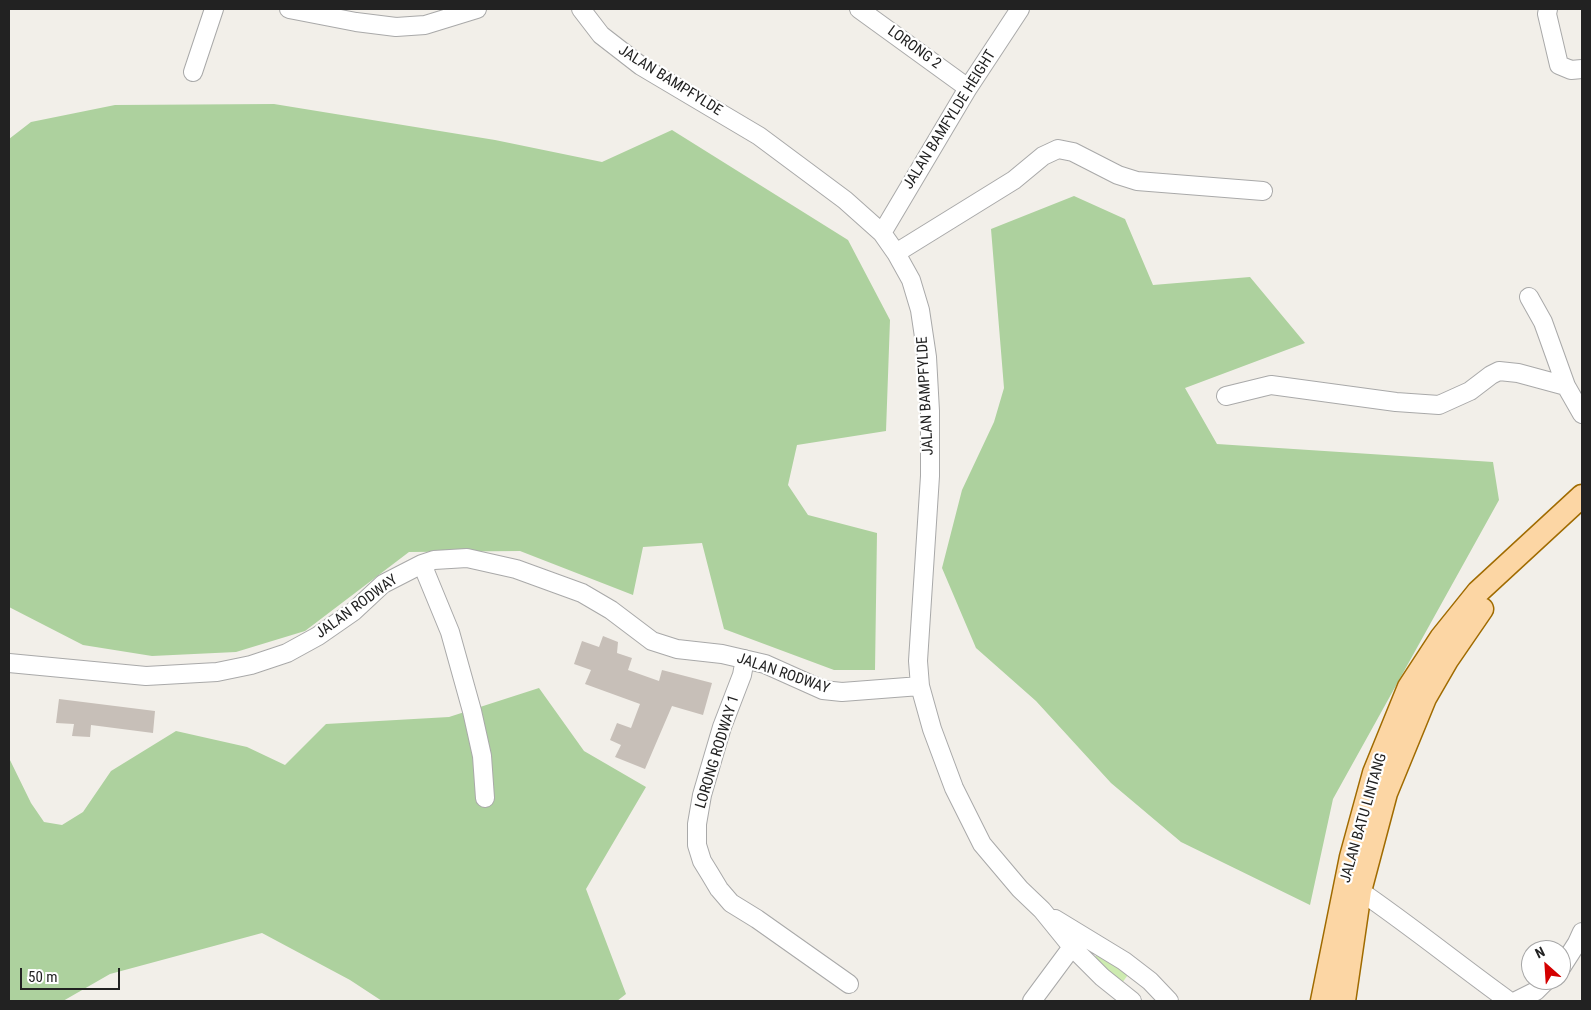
<!DOCTYPE html>
<style>
body{margin:0}
#map{position:relative;width:1591px;height:1010px;overflow:hidden;background:#f2efe9;font-family:"Roboto Condensed",sans-serif}
canvas{display:block}
.frame{position:absolute;inset:0;border:10px solid #222;pointer-events:none}
.north{position:absolute;left:1521px;top:940px;width:50px;height:50px;box-sizing:border-box;background:#fff;border:1px solid #a7a7a7;border-radius:50%;rotate:334deg;font-size:14px;font-weight:700;line-height:20px;text-align:center;color:#222}
.north::after{content:'';display:block;margin:auto;width:18px;height:22px;background:#d40000;clip-path:polygon(50% 0,100% 100%,50% 72%,0 100%)}
.scale{position:absolute;left:20px;top:968px;width:100px;height:22px;box-sizing:border-box;border:2px solid #222;border-top:0;padding-left:6px;font-size:15px;line-height:18px;white-space:nowrap;color:#222;-webkit-text-stroke:4px #fff;paint-order:stroke}
</style>
<div id="map">
<canvas width="1591" height="1010"></canvas>
<div class="frame"></div>
<div class="north">N</div>
<div class="scale">50 m</div>
</div>
<script>
const ctx = document.querySelector('canvas').getContext('2d');
ctx.lineJoin = 'round';
function fillPath(path, color) { ctx.fillStyle = color; ctx.fill(path, 'evenodd'); }
function strokePath(path, color, width, dash) { ctx.strokeStyle = color; ctx.lineWidth = width; ctx.lineCap = dash ? 'butt' : 'round'; ctx.setLineDash(dash || []); ctx.stroke(path); }
function drawText(font, color, halo, rows, align = 'center') {
  ctx.font = font + ' "Roboto Condensed",sans-serif'; ctx.lineWidth = 4.5; ctx.setLineDash([]); ctx.textBaseline = 'middle'; ctx.strokeStyle = halo; ctx.fillStyle = color; for (const [text, x, y, turn = 0] of rows) {
    ctx.save(); ctx.translate(x, y); ctx.rotate((+turn || 0) * Math.PI / 180); ctx.textAlign = isNaN(turn) ? turn : align; if (halo) ctx.strokeText(text, 0, 0); ctx.fillText(text, 0, 0); ctx.restore();
  }
}
const grass = new Path2D(`
 M1097,954L1130,972L1122,983L1093,960Z`);
const forest = new Path2D(`
 M274,104L495,140L602,162L672,130L848,240L890,320L886,431L797,445L788,485L808,515L877,533L875,670H834L724,629L702,543L643,547L633,595L520,551L409,552L305,631L236,652L152,656L83,645L9,607V139L31,122L115,105Z
 M1074,196L1125,219L1153,285L1250,277L1305,343L1185,388L1217,444L1493,462L1499,500L1333,799L1310,905L1181,842L1111,783L1036,701L976,648L942,568L962,490L994,422L1004,388L991,229Z
 M539,688L584,751L646,787L586,889L626,994L617,1001H382L350,980L262,933L110,974L63,1001H9V758L31,803L44,822L62,825L83,812L111,771L176,731L247,747L285,765L326,724L449,717Z`);
const building = new Path2D(`
 M603,636L618,642L617,653L632,658L628,670L659,681L662,670L712,683L703,715L672,706L645,769L615,757L621,745L610,740L617,723L631,728L640,704L585,684L591,670L574,664L582,641L599,647Z
 M59,699L155,711L153,733L91,725L90,737L72,736L74,724L56,723Z`);
const minor = new Path2D(`
 M289,9L356,22L396,27L425,25L477,9
 M581,9L601,35L641,66L759,136L845,200L882,233L896,253L911,280L920,310L927,357L930,411V476L918,661L920,686L932,729L954,788L982,844L1020,889L1042,910L1072,947L1102,977L1132,1001
 M859,9L968,88
 M1548,9L1547,14L1559,65L1571,70L1582,69
 M193,72L214,9
 M882,233L968,88L1020,9
 M896,253L1014,180L1043,156L1058,149L1073,152L1118,175L1137,181L1263,191
 M1529,297L1543,322L1566,386L1582,414
 M1226,396L1271,385L1396,402L1439,405L1470,391L1491,375L1499,371L1518,373L1566,386
 M422,564L450,632L472,711L482,756L485,798
 M745,659L742,675L722,727L702,795L697,824V845L702,861L710,874L719,889L731,903L757,919L849,984
 M9,663L146,676L217,672L251,665L287,653L318,636L354,611L383,584L422,564L434,560L467,558L516,569L582,593L611,610L652,641L677,649L722,654L765,664L823,690L842,692L920,686
 M1360,891C1411,926 1459,965 1509,1001
 M1055,919L1124,961L1150,981L1169,1001
 M1561,968L1577,943L1582,932
 M1032,1001L1072,947
 M1516,1001L1536,991L1547,980`);
const major = new Path2D(`
 M1322,1001L1351,857L1374,773L1409,687L1441,638L1478,592L1582,496
 M1344,1001L1360,891L1386,793L1425,698L1447,660L1482,609`);
const streetNames = [
 ["LORONG 2",914,48,36],
 ["JALAN BAMPFYLDE",670,81,32],
 ["JALAN BAMFYLDE HEIGHT",950,120,-58],
 ["JALAN BAMPFYLDE",926,396,-93],
 ["JALAN RODWAY",357,607,-36],
 ["JALAN RODWAY",783,674,19],
 ["LORONG RODWAY 1",718,752,-73],
 ["JALAN BATU LINTANG",1364,818,-74]
];
fillPath(grass, '#cdebb0');
fillPath(forest, '#add19e');
fillPath(building, '#c7bfb8');
strokePath(minor, '#a9a9a9', 20);
strokePath(major, '#a06b00', 25);
strokePath(minor, '#fff', 18);
strokePath(major, '#fcd6a4', 22);
drawText('15px', '#222', '#fff', streetNames);
</script>
